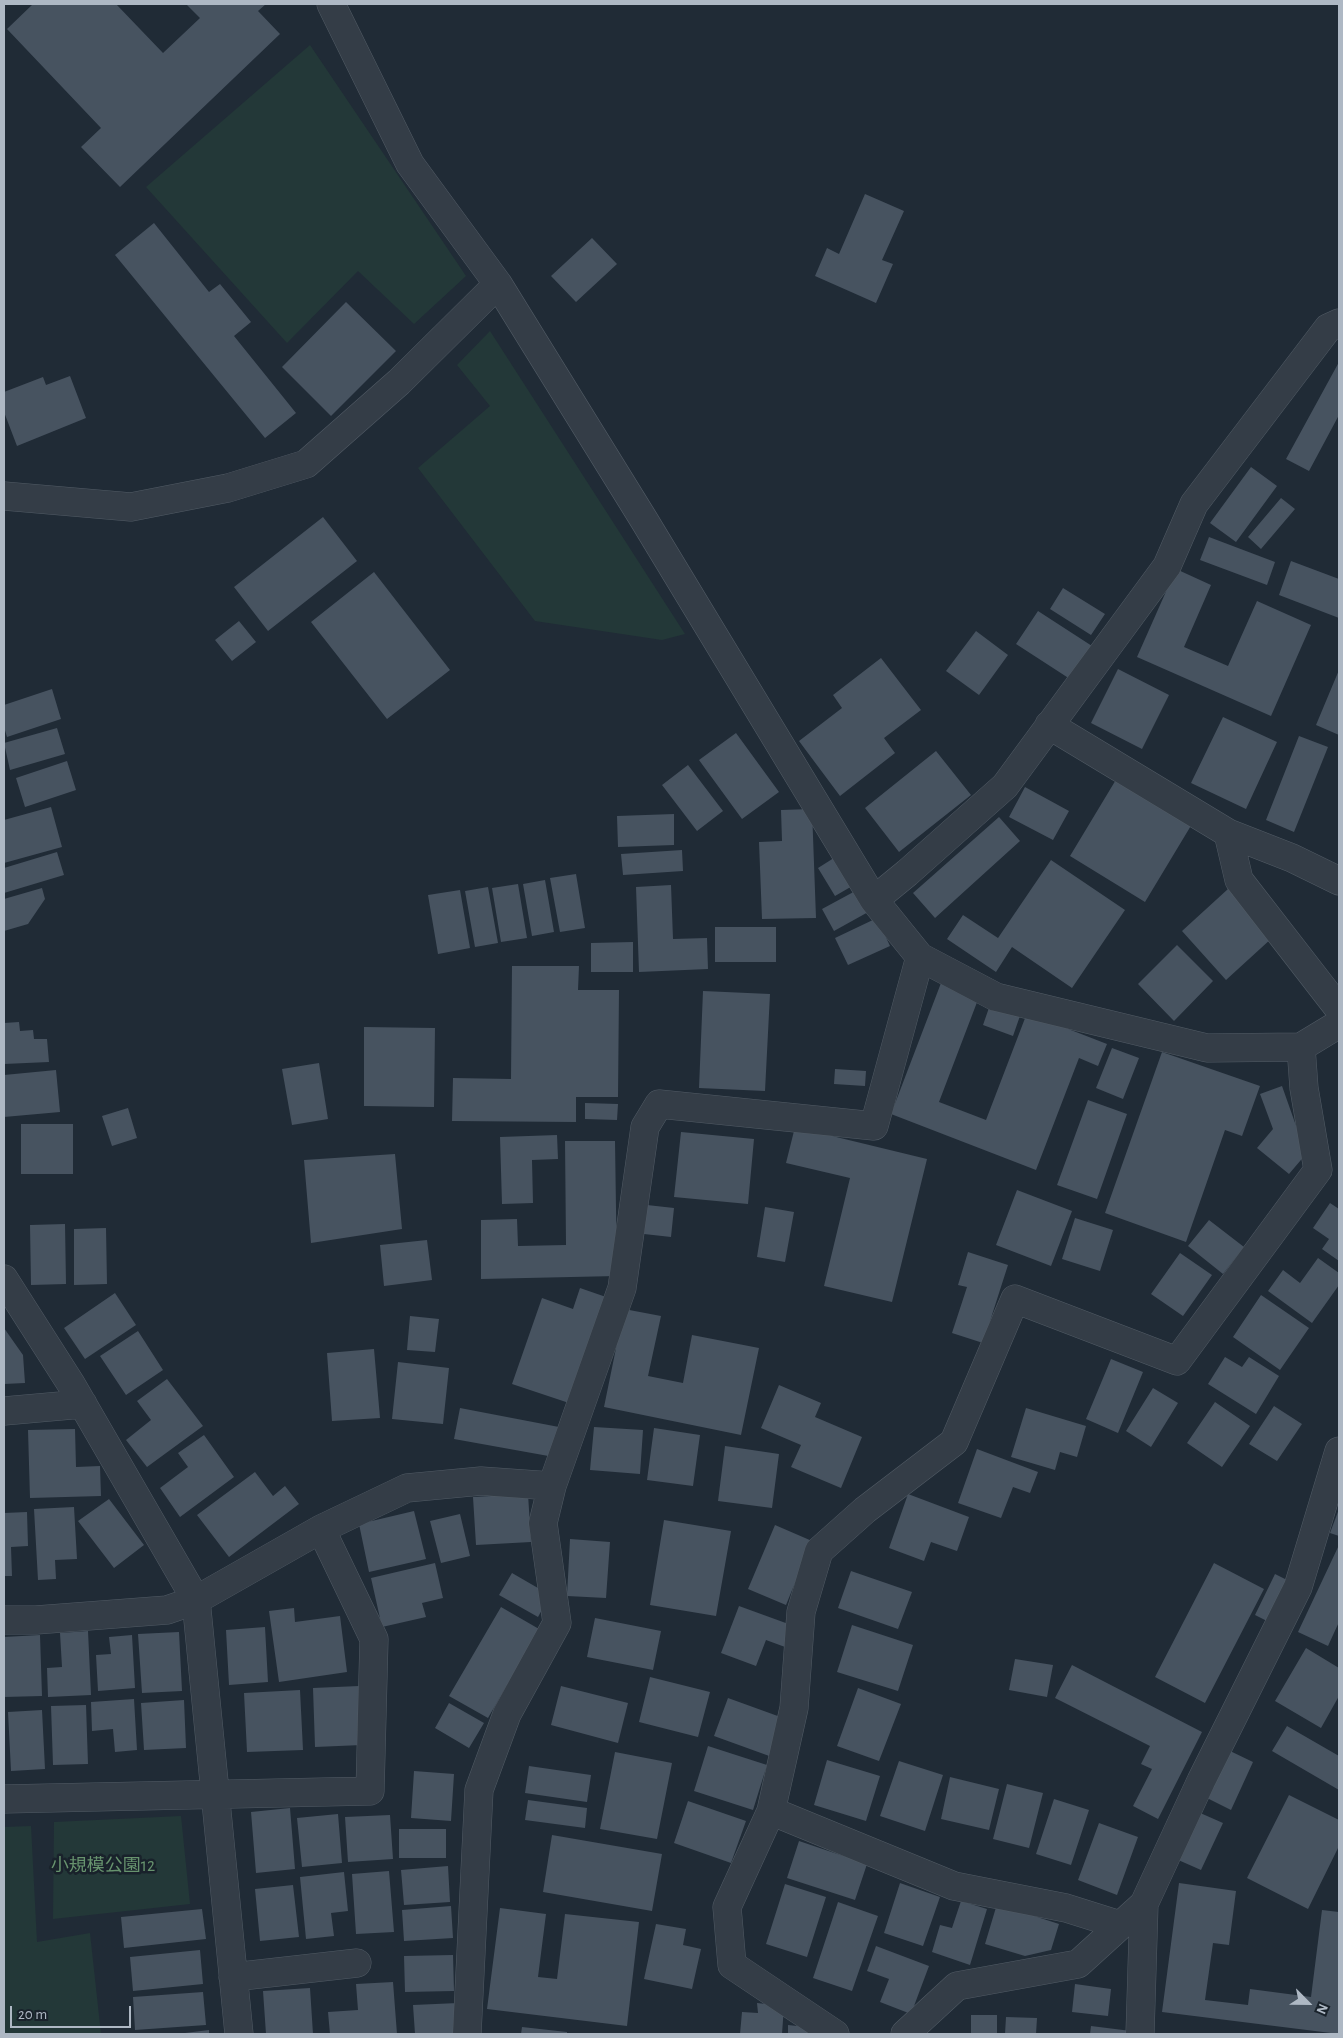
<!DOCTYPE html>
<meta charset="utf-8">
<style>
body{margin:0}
#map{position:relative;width:1343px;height:2038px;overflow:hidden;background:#202b36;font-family:"Alegreya Sans",sans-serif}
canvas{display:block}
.frame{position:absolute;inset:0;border:5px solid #aeb8c4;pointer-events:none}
.north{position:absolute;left:1283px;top:1978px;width:50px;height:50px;-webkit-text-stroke:4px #19222b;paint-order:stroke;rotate:113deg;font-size:14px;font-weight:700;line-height:20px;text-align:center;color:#aeb8c4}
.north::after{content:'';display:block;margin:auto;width:18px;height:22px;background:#aeb8c4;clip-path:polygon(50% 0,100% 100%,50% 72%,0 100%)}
.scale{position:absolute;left:10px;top:2006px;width:121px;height:22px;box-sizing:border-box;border:2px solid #aeb8c4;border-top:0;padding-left:6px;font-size:15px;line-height:18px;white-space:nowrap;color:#aeb8c4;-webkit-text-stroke:4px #19222b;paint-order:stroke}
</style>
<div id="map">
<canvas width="1343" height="2038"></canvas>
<div class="frame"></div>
<div class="north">N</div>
<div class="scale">20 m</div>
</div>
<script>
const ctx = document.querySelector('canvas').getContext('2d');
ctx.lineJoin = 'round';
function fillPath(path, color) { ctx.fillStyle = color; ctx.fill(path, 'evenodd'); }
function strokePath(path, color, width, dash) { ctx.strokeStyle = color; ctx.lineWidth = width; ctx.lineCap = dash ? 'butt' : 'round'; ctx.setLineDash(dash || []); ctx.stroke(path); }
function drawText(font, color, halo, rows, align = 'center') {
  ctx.font = font + ' "Alegreya Sans","Noto Sans JP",sans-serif'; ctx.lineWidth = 5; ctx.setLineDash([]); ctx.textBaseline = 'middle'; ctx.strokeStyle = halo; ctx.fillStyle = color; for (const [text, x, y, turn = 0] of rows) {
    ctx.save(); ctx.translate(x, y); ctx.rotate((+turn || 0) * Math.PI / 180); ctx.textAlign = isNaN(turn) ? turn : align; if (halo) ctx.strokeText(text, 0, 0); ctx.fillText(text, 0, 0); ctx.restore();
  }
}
const green = new Path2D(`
 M310,45L466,276L414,324L358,271L287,343L146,187Z
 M490,331L685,634L662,640L535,621L418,468L490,406L457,365Z
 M181,1816L190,1904L53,1919L54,1822Z
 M31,1826L37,1942L90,1933L101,2034H4V1827Z`);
const building = new Path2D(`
 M33,4H116L163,53L200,18L186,4H266L258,11L280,34L120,187L81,147L101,128L7,29Z
 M865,194L904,211L882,260L893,264L876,303L815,276L827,248L839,254Z
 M154,223L209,292L220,284L251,322L234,336L296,413L265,438L115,255Z
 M592,238L617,264L576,302L551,276Z
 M346,302L396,351L331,416L282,367Z
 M1339,362V415L1309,471L1286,459Z
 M70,376L86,418L17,446L4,412V392L43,377L46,385Z
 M1251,467L1277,486L1236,542L1210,523Z
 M1281,498L1295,509L1261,549L1248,537Z
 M323,517L357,561L268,631L234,587Z
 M1209,537L1275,562L1267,585L1200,560Z
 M1291,561L1339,579V618L1279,595Z
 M1176,569L1211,585L1184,647L1228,666L1257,601L1311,625L1271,716L1137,657Z
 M374,572L450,670L387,719L311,622Z
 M1063,588L1105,614L1091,635L1050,609Z
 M1038,611L1092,646L1070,679L1016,644Z
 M239,621L256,642L232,661L215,640Z
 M976,631L1008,655L979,695L946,671Z
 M881,658L921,710L884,738L895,753L840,796L799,741L842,708L833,695Z
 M1118,669L1169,695L1142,749L1091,723Z
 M1339,670V735L1316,725Z
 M52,689L61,719L7,737L4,727V705Z
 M1223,717L1277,742L1246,809L1191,783Z
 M57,728L65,754L10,770L4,743Z
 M736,733L779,792L742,819L699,760Z
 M1299,736L1328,747L1294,832L1266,820Z
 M936,751L971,795L899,852L865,808Z
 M67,761L76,790L25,807L16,778Z
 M688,765L723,811L697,831L662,785Z
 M1117,778L1192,824L1145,902L1070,856Z
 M1025,787L1069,811L1053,840L1009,817Z
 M51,807L62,847L4,863V820Z
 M812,809L816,918L762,919L759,842L782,841L781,810Z
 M674,814V845L618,847L617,816Z
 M999,817L1020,841L935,918L913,893Z
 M682,850L683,871L623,875L621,854Z
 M57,852L64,875L4,893V868Z
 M837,856L854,885L835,896L818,868Z
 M1051,860L1125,910L1072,988L1012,947L996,972L947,939L963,915L998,938Z
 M576,874L585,928L560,932L550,878Z
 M545,880L554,932L532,936L523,884Z
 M518,884L527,938L501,942L492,888Z
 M671,885L673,939L707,938L708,969L639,972L636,887Z
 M488,887L498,943L475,947L465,891Z
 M42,888L45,899L28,924L4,931V899Z
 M859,889L870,911L834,931L822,909Z
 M1228,889L1272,938L1226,980L1182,931Z
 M460,890L470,948L438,954L428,895Z
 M877,918L890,946L848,965L835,938Z
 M715,927H776V962H715Z
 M633,942V972H591V943Z
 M1177,945L1213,981L1174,1021L1138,984Z
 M512,966H579L578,990H619L618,1097H576V1122L452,1121L453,1078L511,1079Z
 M941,983L979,997L939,1102L986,1120L1027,1013L1107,1044L1098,1066L1079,1058L1036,1170L891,1114Z
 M703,991L770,994L765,1091L699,1088Z
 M991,1002L1021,1013L1013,1036L983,1025Z
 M19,1022L20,1031L33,1030L34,1039H47L49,1062L4,1064V1023Z
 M364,1027L435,1028L434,1107L364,1106Z
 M1112,1048L1139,1058L1123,1099L1096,1088Z
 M1162,1052L1260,1086L1242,1136L1225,1130L1186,1242L1105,1213Z
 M319,1063L328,1119L292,1125L282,1069Z
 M835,1069L866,1071L865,1086L834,1084Z
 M56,1070L60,1112L4,1117V1075Z
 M1282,1086L1306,1154L1289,1174L1257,1148L1273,1129L1260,1094Z
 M1088,1100L1127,1114L1097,1199L1057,1185Z
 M585,1103L618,1104L617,1120L585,1119Z
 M128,1108L137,1138L112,1146L102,1116Z
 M21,1124H73V1174H21Z
 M795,1127L927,1159L892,1302L824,1286L850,1178L786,1163Z
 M681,1132L754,1139L748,1204L674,1197Z
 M557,1135L558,1159L532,1160L533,1203L502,1204L500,1137Z
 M565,1141H615L617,1276L481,1279V1220L517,1219L518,1246L566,1245Z
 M395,1154L402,1229L311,1243L304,1160Z
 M1017,1190L1072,1211L1051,1266L996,1245Z
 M1330,1203L1339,1209V1261L1322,1249L1329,1239L1313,1228Z
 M647,1205L674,1208L671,1237L644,1234Z
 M765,1207L794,1212L785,1262L757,1257Z
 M1075,1218L1113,1230L1100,1271L1062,1259Z
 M1209,1220L1244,1247L1223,1274L1188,1246Z
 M65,1224L66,1284L31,1285L30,1225Z
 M106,1228L107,1284L74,1285V1229Z
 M427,1240L432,1280L384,1286L380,1245Z
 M968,1252L1008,1265L983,1343L952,1333L967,1287L958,1285Z
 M1180,1253L1212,1275L1183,1316L1151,1294Z
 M1318,1258L1339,1273V1285L1312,1323L1268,1291L1283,1270L1300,1283Z
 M580,1288L606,1297L569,1403L512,1384L542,1298L573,1309Z
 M115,1293L136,1325L85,1359L64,1328Z
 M1261,1295L1309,1328L1280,1370L1233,1337Z
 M624,1309L661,1316L648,1376L683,1383L692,1335L759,1348L741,1435L604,1407Z
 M410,1316L439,1319L435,1352L407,1350Z
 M4,1328L23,1355L25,1383L4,1384Z
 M138,1331L163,1370L126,1395L100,1356Z
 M374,1349L380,1418L332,1421L327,1353Z
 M1225,1357L1242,1367L1249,1357L1279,1376L1256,1414L1208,1384Z
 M1111,1359L1143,1372L1118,1433L1086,1419Z
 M398,1362L449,1368L443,1424L392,1419Z
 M167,1379L203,1426L147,1467L126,1440L151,1420L137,1401Z
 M779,1385L821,1403L815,1417L862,1437L841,1488L791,1467L801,1445L761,1428Z
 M1153,1388L1178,1403L1151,1447L1126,1431Z
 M1215,1402L1250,1426L1222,1467L1187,1443Z
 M1274,1406L1302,1424L1277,1461L1249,1444Z
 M460,1408L559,1427L554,1457L454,1439Z
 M1026,1408L1086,1426L1077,1457L1060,1452L1055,1470L1011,1457Z
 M594,1427L643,1430L640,1474L590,1470Z
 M654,1428L700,1435L693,1486L647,1480Z
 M75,1429L76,1467L100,1466L101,1496L30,1498L28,1430Z
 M204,1435L234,1477L180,1517L160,1488L188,1467L178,1453Z
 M725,1446L779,1454L772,1508L718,1501Z
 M977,1449L1038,1472L1030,1493L1013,1487L1001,1518L958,1503Z
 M255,1472L273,1496L285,1486L299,1504L229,1557L197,1515Z
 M528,1494L531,1542L476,1545L473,1497Z
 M908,1494L969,1517L957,1551L931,1542L924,1561L889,1548Z
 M109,1499L144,1545L114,1568L78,1521Z
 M74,1507L77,1559L55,1560L56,1579L38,1580L34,1509Z
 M1339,1509V1536L1330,1533Z
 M414,1511L426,1559L369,1572L359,1524Z
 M27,1512L28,1546L11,1547L12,1576H4V1513Z
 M460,1514L470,1556L441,1563L430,1521Z
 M664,1520L731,1531L716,1616L650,1605Z
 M775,1525L812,1541L786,1605L748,1589Z
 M570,1539L610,1542L606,1598L567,1596Z
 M1339,1545V1622L1328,1646L1298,1632Z
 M435,1563L443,1598L422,1603L426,1617L382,1627L371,1578Z
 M1214,1563L1264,1589L1205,1703L1155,1677Z
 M851,1571L912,1592L898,1629L838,1608Z
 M512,1573L550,1595L538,1617L499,1595Z
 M1275,1574L1291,1582L1271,1623L1255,1615Z
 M739,1606L794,1626L785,1647L766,1640L756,1666L721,1653Z
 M501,1607L539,1629L488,1718L449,1696Z
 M294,1608L295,1622L340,1616L347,1672L279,1682L269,1611Z
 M595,1618L661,1631L653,1670L587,1657Z
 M852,1625L913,1645L898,1691L837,1672Z
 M265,1627L268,1682L229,1685L226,1630Z
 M88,1631L91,1695L48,1697L47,1668L62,1667L60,1633Z
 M179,1632L182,1691L142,1693L138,1634Z
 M40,1635L42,1696L4,1697V1637Z
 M132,1635L135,1688L98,1691L96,1655L111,1654L109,1637Z
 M1306,1648L1339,1668V1696L1321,1728L1275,1701Z
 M1015,1659L1053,1665L1047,1697L1009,1690Z
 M1072,1665L1202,1732L1158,1819L1133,1806L1152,1769L1141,1764L1150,1746L1055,1698Z
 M650,1677L710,1692L698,1737L639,1722Z
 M359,1686L362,1745L315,1747L313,1688Z
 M561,1686L628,1703L618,1743L551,1725Z
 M858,1688L901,1704L879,1761L837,1746Z
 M300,1690L303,1750L247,1752L244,1693Z
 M728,1698L786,1719L772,1757L714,1736Z
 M134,1699L137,1750L115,1752L113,1729L92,1731L91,1702Z
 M184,1700L186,1748L144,1750L141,1703Z
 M449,1703L484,1723L469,1748L435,1728Z
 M86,1705L88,1764L53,1765L51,1706Z
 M42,1710L45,1769L11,1771L8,1712Z
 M1287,1726L1339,1756V1790L1272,1751Z
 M708,1746L767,1765L753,1810L694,1791Z
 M1228,1750L1253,1762L1231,1810L1205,1797Z
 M615,1752L672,1763L657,1839L600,1829Z
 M827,1760L880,1776L866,1821L814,1805Z
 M899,1761L943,1775L925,1831L880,1816Z
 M529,1766L591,1775L587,1802L525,1793Z
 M414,1771L454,1774L451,1821L411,1818Z
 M950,1777L999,1789L989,1830L941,1819Z
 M1007,1784L1043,1793L1029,1848L993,1839Z
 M1289,1795L1339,1820V1846L1308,1909L1247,1878Z
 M1054,1799L1089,1810L1071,1865L1036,1854Z
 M528,1800L587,1808L585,1828L525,1820Z
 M688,1801L746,1821L731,1863L674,1843Z
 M290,1808L295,1869L256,1873L251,1812Z
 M1198,1812L1223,1823L1201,1870L1176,1859Z
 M338,1814L342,1863L302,1867L297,1818Z
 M390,1815L393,1859L348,1862L345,1817Z
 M1099,1823L1138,1837L1117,1895L1078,1880Z
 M399,1829H446V1858H399Z
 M552,1835L662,1854L652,1911L543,1892Z
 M799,1841L867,1864L855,1900L787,1878Z
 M448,1866L450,1902L404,1905L401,1870Z
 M389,1871L394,1932L356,1934L352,1874Z
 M344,1872L348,1911L331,1913L334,1936L306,1939L300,1877Z
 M900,1883L940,1897L923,1946L884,1933Z
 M1179,1883L1236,1891L1229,1945L1213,1943L1205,2000L1248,2005L1250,1989L1311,1997L1322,1910L1339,1912V2034L1162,2012Z
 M785,1884L826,1897L807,1957L766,1944Z
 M293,1885L299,1937L260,1941L255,1889Z
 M961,1901L987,1909L970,1965L932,1952L940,1925L952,1928Z
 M838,1902L878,1916L852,1991L813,1978Z
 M997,1904L1059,1924L1051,1950L1025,1956L985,1944Z
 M451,1906L453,1938L404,1941L402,1910Z
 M500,1908L546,1914L538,1977L557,1979L565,1914L639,1922L627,2026L487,2009Z
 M202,1909L206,1939L124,1948L121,1917Z
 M656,1924L686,1929L683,1945L701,1949L692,1989L644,1979Z
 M876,1946L929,1966L911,2014L880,2002L889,1979L867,1971Z
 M200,1950L203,1984L133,1991L130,1957Z
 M453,1955L454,1991L405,1992L404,1956Z
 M393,1982L397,2034H330L328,2012L358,2010L356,1984Z
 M1075,1984L1111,1989L1108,2016L1072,2012Z
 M310,1988L313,2034H266L263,1991Z
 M203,1992L206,2025L135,2030L133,1997Z
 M458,2003L460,2034H415L413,2005Z
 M757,2003L784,2006L782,2034H740L742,2012L758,2013Z
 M971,2015H997V2034H971Z
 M1006,2017L1037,2018L1036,2034H1005Z
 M788,2025L825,2029L824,2034H788Z
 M1091,2026L1131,2031V2034H1090Z
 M522,2027L567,2032V2034H521Z
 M209,2030V2034H185V2033Z`);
const minor = new Path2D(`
 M331,4L410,164L498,284L644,520L874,900L920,957L996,997L1207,1048L1301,1047L1339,1024
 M4,496L131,507L228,488L306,464L399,382L498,284
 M1049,725L1228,833L1239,880L1339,1009
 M1228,833L1292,858L1339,881
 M874,900L907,873L1005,786L1167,566L1194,504L1328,328L1339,323
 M4,1279L71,1384L196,1600L321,1529L407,1488L481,1481L552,1486
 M4,1411L83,1404
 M4,1620H36L167,1610L196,1600L239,2034
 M4,1799L370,1791L374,1639L321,1529
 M771,1811L954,1886L1066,1908L1120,1925
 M233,1977L357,1963
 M467,2034L479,1790L507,1714L557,1623L543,1523L552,1486L622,1288L645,1127L659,1104L874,1126L920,957
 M835,2034L732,1965L727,1907L771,1811L794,1708L801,1612L819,1551L865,1510L954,1442L1015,1299L1177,1361L1318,1170L1304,1088L1301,1047
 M905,2034L957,1986L1078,1964L1144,1904L1201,1781L1298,1587L1339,1451
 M1140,2034L1144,1904`);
const parkNames = [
 ["小規模公園12",103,1866]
];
fillPath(green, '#233838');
fillPath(building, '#475360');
strokePath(minor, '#515b65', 29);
strokePath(minor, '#343d47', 28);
drawText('18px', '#67936e', '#19222b', parkNames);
</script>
